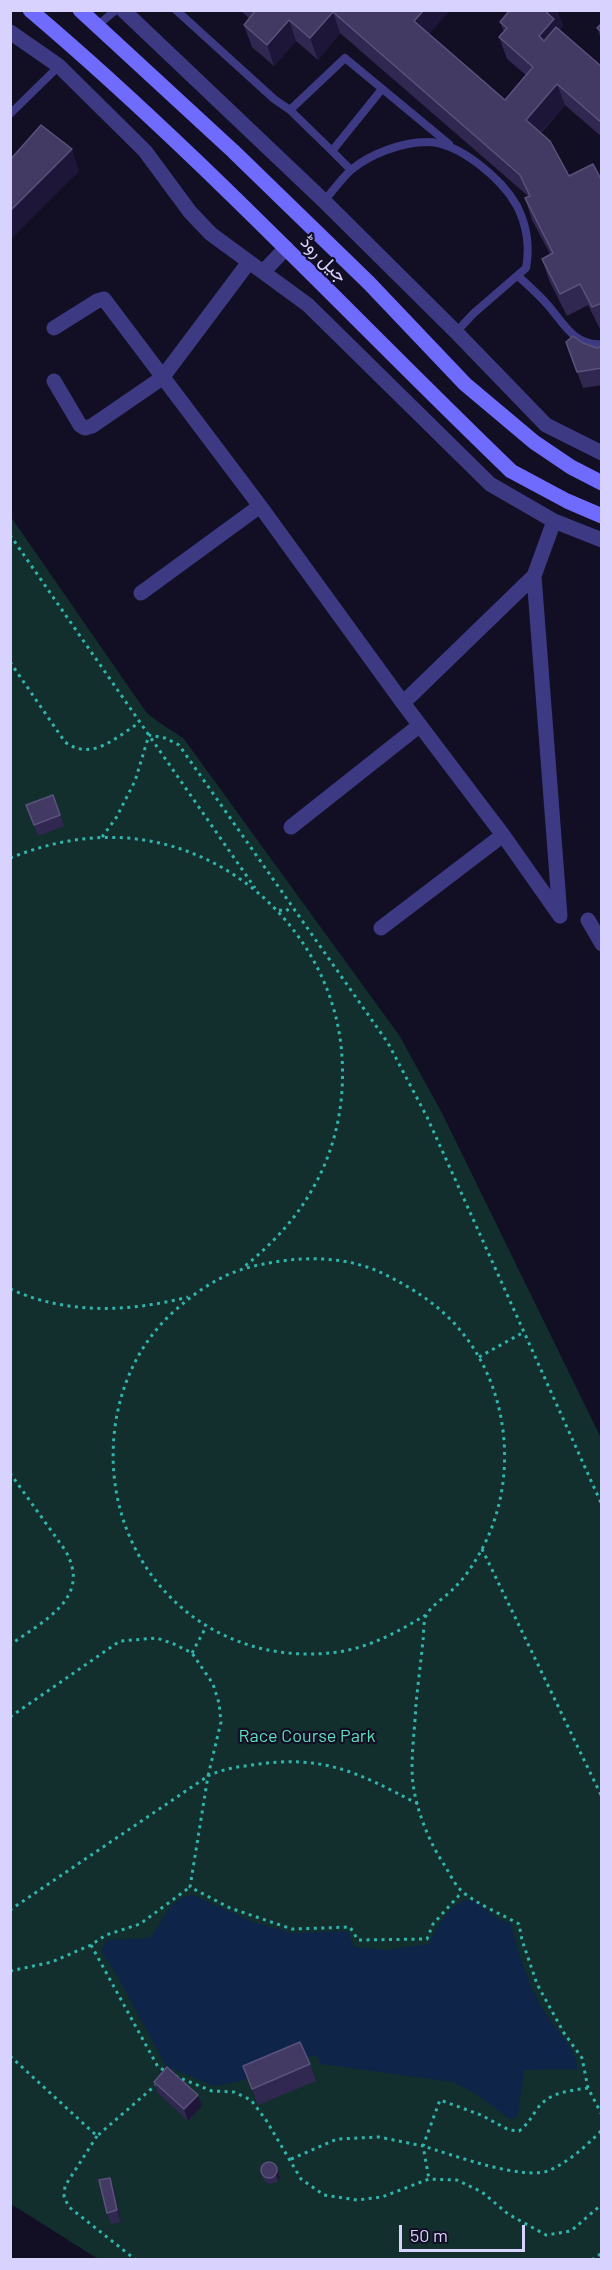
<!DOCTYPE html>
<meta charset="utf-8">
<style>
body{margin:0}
#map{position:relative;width:612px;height:2270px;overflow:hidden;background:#120f25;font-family:Barlow,sans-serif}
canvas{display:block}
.frame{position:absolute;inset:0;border:12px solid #d8d3fe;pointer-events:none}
.scale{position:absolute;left:399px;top:2225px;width:126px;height:27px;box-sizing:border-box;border:3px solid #d8d3fe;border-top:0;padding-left:8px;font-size:18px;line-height:21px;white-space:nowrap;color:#d8d3fe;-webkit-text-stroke:4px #120f25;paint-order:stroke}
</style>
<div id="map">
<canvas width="612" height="2270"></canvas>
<div class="frame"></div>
<div class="scale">50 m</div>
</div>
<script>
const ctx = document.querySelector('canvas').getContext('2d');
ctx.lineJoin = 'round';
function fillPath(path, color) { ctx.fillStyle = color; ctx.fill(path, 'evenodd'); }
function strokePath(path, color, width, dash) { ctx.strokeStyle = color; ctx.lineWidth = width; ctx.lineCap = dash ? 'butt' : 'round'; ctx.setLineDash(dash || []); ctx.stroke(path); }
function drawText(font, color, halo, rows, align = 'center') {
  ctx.font = font + ' Barlow,Vazirmatn,sans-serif'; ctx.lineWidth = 4.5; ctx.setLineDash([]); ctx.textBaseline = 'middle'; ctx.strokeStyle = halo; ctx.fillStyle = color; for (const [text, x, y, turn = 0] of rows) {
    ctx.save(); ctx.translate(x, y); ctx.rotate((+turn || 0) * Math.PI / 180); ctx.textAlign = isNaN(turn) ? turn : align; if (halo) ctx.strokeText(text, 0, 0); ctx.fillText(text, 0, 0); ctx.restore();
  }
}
const green = new Path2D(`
 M11,517L146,712C158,723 172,730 184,739L399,1035L442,1113L601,1438V2259H98L11,2204Z`);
const water = new Path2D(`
 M193,1895L253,1922L292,1933L348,1931L354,1947L386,1950L429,1944C436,1929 457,1888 478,1904C490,1912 496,1920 511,1924C518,1952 527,1980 541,2006C550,2024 579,2049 577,2069L524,2070L518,2115L514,2119H510L476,2094L453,2082L321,2064L317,2056L293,2059L240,2081L214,2086L166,2066L115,1972L101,1951L104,1944L108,1940L150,1938C162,1923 171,1896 193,1895Z`);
const path = new Path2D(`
 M10,535L255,888
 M10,662L65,742C92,762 116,737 139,723
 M102,837L116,818L135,781L149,735L165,738L179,745L388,1043L427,1117L602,1505
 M10,858C48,843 86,835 126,838C240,846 335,943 342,1057C345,1102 336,1148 313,1188C296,1219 272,1244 245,1266
 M279,910L286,911L292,906
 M10,1289C68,1315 129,1312 188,1297
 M479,1357L524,1332
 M10,1473L65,1550C93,1598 44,1620 10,1645
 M482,1549L602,1797
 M426,1615C399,1631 371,1647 338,1652C201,1671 94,1556 116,1420C123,1380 140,1344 170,1315C196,1291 223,1272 259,1265C299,1256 346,1255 384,1274C408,1286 430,1299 450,1319C509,1378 521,1476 482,1549C475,1562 465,1578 454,1588C446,1597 430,1606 426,1616C423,1623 424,1633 423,1640C421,1661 418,1683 416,1704C415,1729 410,1760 413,1784C417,1812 429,1842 445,1866C450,1874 455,1886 463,1892C475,1903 503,1915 519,1924L522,1940L537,1984L564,2033L582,2058L588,2088L602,2115
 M192,1653L206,1627
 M10,1717L120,1641L157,1638L174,1644L192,1653L213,1684L219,1703L221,1722L208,1776L10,1910
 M418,1804C357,1772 323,1754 252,1765C237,1767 222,1769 208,1776L190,1887L230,1908L292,1929L350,1927L358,1940L427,1939L433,1924L462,1892
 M91,1945L158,2067L166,2071
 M10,1971L52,1962L91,1945L106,1935L140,1924L190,1887
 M10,2056L97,2136L157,2084
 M175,2076L212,2091L234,2092L251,2100L266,2120L301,2179L324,2195L357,2200L382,2197L429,2179L457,2180L482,2192L508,2214L546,2235L571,2231L602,2204
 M588,2088C569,2091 549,2092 537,2109C531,2118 527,2125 519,2131L509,2130L481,2115L440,2100L423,2146C450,2154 525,2182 550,2170C570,2161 586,2146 602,2130
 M97,2136L65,2186L64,2197L69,2207L136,2260
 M291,2159L337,2139L379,2137L423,2146L429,2179
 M592,2260L602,2253`);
const lane = new Path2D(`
 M176,10L274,99L290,110L332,151
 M98,25L116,10
 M290,110L345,58L449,144
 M10,114L59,66
 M351,170L332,151L382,89
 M324,201C333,191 341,179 351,170C370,154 402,142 427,142C459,142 502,179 517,206C527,226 530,247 526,268L474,313L456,332
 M518,276C528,285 538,294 546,303C562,320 573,347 602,344`);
const street = new Path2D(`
 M123,10L324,201L456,332L546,425L602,453
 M10,32L59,66L145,151L190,212L211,234L308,305L490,484L554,521L602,540
 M263,272L286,248
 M54,328L97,301L104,299L260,506L403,703L503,835L560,916
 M54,381L80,425L85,428L92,426L162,378L249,262
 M554,521L534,576L560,916
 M141,593L260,506
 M403,703L534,576
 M291,827L420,725
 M588,920L602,944
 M381,928L503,835`);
const secondary = new Path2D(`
 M30,10C200,154 351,317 511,471L567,501L602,516
 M80,10L233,151L369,283L465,384L534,442L571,467L602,483`);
const wall = new Path2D(`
 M240,10H450L429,34L505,100L526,75L507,59L499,37L504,32L500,22L563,25L559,30L602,67V137L565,105L541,133L569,176L602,181V328L600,329L588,305L567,316L549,280L542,259L550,254L532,220L525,198L528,196L340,33L318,60L296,41L274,66L252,47L244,25L250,19Z
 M602,23V41L597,28Z
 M566,342L583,343L597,348L602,346V385L583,388Z
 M53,795L64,826L38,836L26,805Z
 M310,2064L316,2081L258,2105L243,2066Z
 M154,2082L202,2106L188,2121L158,2093Z
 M278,2171L280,2177L278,2181L271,2184L267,2183L264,2180L262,2174Z
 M114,2189L121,2222L111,2224L107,2213Z`);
const shadedWall = new Path2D(`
 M424,10H450L422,43L414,21Z
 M549,10H557L563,25L558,30L546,57L539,36L547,13Z
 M333,12L340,33L318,60L310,38Z
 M289,20L296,41L274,66L267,45Z
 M557,84L565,105L533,141L526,120Z
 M72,149L79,171L10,240V211Z
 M198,2095L202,2106L188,2121L184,2109Z
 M278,2171L280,2177L278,2181L276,2175Z
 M110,2178L114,2189L121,2222L117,2210Z`);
const building = new Path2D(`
 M256,10H424L414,21L505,100L533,67L499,37L507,28L500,22L510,10H549L547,13L554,19L539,36L544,41L556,27L602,67V123L557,84L526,120L550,141L569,176L593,164L602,181V303L592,307L580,284L560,294L542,259L553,253L525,198L530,196L520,175L333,12L310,38L289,20L267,45L244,25Z
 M602,23V32L597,28Z
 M41,125L72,149L10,211V160Z
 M573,336L583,343L597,348L602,346V368L577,372L566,342Z
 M53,795L60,815L34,825L26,805Z
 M300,2042L310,2064L252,2089L243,2066Z
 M167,2067L198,2095L184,2109L154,2082Z
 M261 2170a8 8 0 1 1 16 0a8 8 0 1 1-16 0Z
 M110,2178L117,2210L107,2213L99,2180Z`);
const streetNames = [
 ["جیل روڈ",324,259,45]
];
const parkNames = [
 ["Race Course Park",307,1736]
];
fillPath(green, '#122e2d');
fillPath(water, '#0e2549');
strokePath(path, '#30b5ad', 3, [3, 4.5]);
strokePath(lane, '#3d3a83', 8);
strokePath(street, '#3d3a83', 15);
strokePath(secondary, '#6e6bfd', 15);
fillPath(wall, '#312852');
fillPath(shadedWall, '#1d1638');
fillPath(building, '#433a64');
strokePath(building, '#5a527c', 1.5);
drawText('18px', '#d8d3fe', '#120f25', streetNames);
drawText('18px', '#5fdebe', '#120f25', parkNames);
</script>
